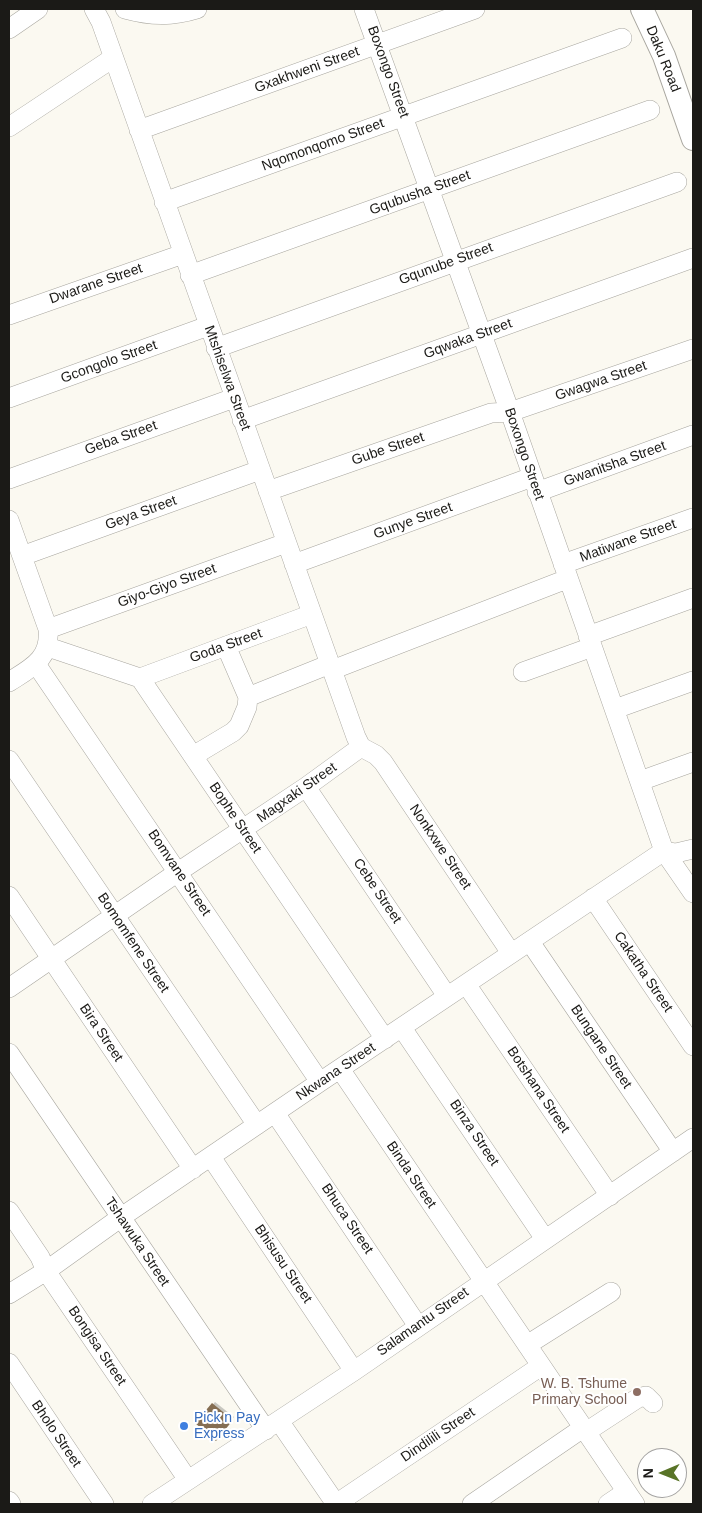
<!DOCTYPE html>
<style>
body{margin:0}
#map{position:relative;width:702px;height:1513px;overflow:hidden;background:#fbf9f1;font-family:Arial,sans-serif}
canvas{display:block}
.frame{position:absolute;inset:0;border:10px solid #1b1a17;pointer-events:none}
.north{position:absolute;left:637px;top:1448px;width:50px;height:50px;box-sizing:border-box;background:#fff;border:1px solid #a4a3a2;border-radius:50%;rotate:269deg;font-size:14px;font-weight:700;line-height:20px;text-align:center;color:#1b1a17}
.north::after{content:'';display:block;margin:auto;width:18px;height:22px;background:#597427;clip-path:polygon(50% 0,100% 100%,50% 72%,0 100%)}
</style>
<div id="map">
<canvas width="702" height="1513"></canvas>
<div class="frame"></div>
<div class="north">N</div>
</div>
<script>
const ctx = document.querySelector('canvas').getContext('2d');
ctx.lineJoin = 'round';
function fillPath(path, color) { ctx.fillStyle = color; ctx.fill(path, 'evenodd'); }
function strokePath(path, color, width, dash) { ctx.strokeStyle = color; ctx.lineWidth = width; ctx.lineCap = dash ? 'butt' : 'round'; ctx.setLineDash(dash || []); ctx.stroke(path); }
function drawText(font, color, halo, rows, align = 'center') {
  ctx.font = font + ' Arial,sans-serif'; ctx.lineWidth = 4; ctx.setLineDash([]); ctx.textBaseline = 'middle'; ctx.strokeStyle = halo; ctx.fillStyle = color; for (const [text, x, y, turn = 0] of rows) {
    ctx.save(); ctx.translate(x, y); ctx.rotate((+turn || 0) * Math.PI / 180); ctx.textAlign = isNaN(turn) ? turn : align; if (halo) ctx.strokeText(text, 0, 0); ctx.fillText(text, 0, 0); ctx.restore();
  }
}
const shadow = new Path2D(`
 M215,1402L234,1417L216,1439L197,1423Z`);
const building = new Path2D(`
 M212,1403L233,1420L216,1441L195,1423Z`);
const minor = new Path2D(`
 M94,9L101,22L356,737L361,747
 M125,9C151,16 171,17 197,9
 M364,9L510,412L664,851L693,893
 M9,29L38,9
 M9,127L113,58
 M139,130L475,9
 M164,202L622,38
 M190,275L650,110
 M9,315L183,254
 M216,348L677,182
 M9,398L208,326
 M242,420L693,258
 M9,479L234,398
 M268,491L491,413L510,412L693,349
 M537,492L693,435
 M9,520L48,629C51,659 31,668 9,682
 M22,556L260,470
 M294,564L532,477
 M563,564L693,518
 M48,629L286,543
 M588,636L693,598
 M48,647L140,678L385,1039
 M36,664L320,1082
 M332,670L567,579
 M523,672L592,647
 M140,678L312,614
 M248,697L330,664
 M615,709L693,681
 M361,747L376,755L383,762L511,953
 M193,756L233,732L239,726L247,707L248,697L226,646
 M9,760L257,1125
 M640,781L693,762
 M306,787L447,996
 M9,896L193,1169
 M593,898L693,1046
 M530,942L673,1152
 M466,984L610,1196
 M9,988L178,872L306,787L361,747
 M402,1028L545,1239
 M9,1053L266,1430
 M340,1069L635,1504
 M275,1113L418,1326
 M211,1157L354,1371
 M9,1211L40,1257L46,1271L188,1480
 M9,1294L46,1271L120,1218L320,1082L664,851L676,853L693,849
 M527,1345L611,1292
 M9,1363L104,1504
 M279,1421L336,1504
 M586,1432L638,1398L646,1396L653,1403
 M9,1501L11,1504
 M152,1504L354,1371L693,1138
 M336,1504L541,1366
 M472,1504L583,1428
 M608,1504L626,1492`);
const major = new Path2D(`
 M642,9L664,56L693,139`);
const markers = [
 [637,1392,5,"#8d6e63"],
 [184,1426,5,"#3f7fe0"]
];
const streetNames = [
 ["Daku Road",663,59,68],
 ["Gxakhweni Street",307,70,-20],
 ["Boxongo Street",388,72,70],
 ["Nqomonqomo Street",323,145,-20],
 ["Gqubusha Street",420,193,-20],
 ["Gqunube Street",446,264,-20],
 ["Dwarane Street",96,284,-19],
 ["Gqwaka Street",468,339,-20],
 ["Gcongolo Street",109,362,-20],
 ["Mtshiselwa Street",227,378,70],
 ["Gwagwa Street",601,381,-19],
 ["Geba Street",121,438,-20],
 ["Gube Street",388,449,-19],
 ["Boxongo Street",524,454,71],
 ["Gwanitsha Street",615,464,-20],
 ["Geya Street",141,513,-20],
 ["Gunye Street",413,521,-20],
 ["Matiwane Street",628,541,-20],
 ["Giyo-Giyo Street",167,586,-20],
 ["Goda Street",226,646,-20],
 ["Magxaki Street",297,793,-35],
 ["Bophe Street",235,818,56],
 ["Nonkxwe Street",440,847,56],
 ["Bomvane Street",179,873,56],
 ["Cebe Street",377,891,56],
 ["Bomomfene Street",133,943,56],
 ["Cakatha Street",643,972,56],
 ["Bira Street",101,1033,56],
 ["Bungane Street",601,1047,56],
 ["Nkwana Street",336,1072,-34],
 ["Botshana Street",538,1090,56],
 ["Binza Street",474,1133,56],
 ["Binda Street",411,1175,56],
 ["Bhuca Street",347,1219,56],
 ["Tshawuka Street",137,1242,56],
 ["Bhisusu Street",283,1264,56],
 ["Salamantu Street",423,1322,-35],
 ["Bongisa Street",97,1346,56],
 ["Bholo Street",56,1434,56],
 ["Dindilili Street",438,1435,-34]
];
const educationNames = [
 ["W. B. Tshume",627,1384],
 ["Primary School",627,1400]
];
const shopNames = [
 ["Pick n Pay",194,1418],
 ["Express",194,1434]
];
fillPath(shadow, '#0003');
fillPath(building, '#856e52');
strokePath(minor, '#a8a69f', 20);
strokePath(major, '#a8a69f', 24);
strokePath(minor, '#fff', 19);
strokePath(major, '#fff', 22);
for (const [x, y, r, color] of markers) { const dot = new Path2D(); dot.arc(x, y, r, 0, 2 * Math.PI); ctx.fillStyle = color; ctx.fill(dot); strokePath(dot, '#fff', 2); }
drawText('14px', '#1b1a17', '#fff', streetNames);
drawText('14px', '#785e54', '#fff', educationNames, 'right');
drawText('14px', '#366cbe', '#fff', shopNames, 'left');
</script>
